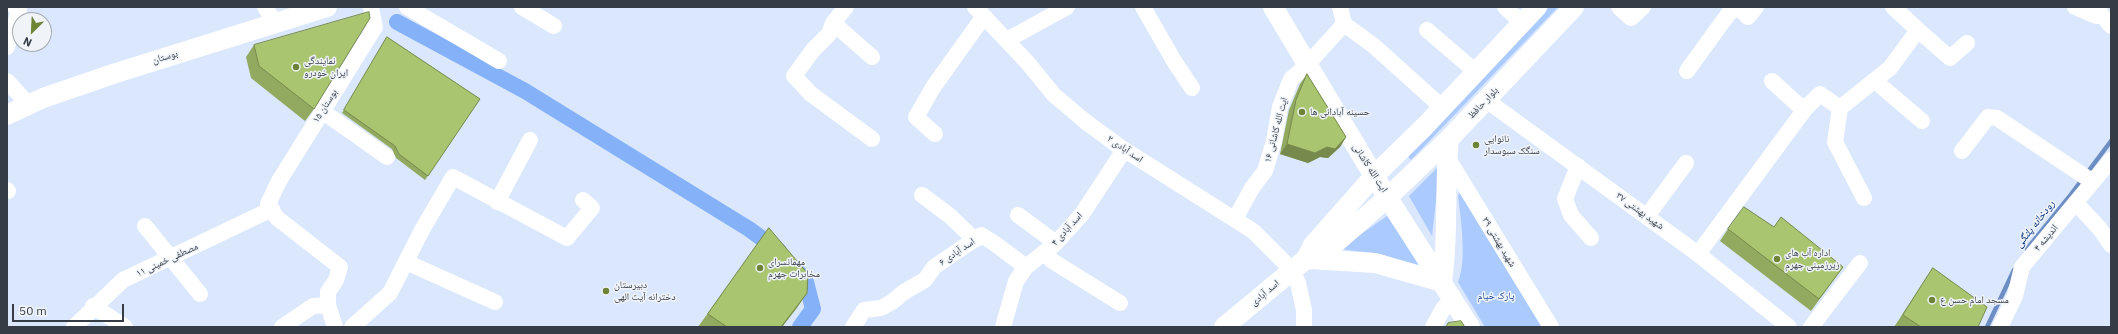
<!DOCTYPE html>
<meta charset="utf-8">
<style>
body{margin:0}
#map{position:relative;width:2118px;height:334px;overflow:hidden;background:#dae7fd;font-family:"IBM Plex Sans",sans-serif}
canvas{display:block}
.frame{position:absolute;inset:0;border:8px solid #353c46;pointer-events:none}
.north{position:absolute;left:12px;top:12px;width:40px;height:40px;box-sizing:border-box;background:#f0f4f9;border:1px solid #a5aab1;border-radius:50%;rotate:204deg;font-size:11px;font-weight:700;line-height:16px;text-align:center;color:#353c46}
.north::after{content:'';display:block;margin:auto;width:14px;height:18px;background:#6d8436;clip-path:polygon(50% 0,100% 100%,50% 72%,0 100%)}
.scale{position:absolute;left:12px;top:304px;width:112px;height:18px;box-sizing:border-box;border:2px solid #353c46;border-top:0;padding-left:5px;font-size:12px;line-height:14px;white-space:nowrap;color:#353c46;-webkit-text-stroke:3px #f0f4f9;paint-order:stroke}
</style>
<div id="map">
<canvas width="2118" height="334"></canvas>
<div class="frame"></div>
<div class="north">N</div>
<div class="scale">50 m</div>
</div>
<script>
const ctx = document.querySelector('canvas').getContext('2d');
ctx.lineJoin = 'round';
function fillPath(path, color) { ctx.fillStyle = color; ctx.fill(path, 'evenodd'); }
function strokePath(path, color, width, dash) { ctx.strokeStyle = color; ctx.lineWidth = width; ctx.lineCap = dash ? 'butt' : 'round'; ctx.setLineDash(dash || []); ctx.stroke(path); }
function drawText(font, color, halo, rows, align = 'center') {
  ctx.font = font + ' "IBM Plex Sans","Noto Naskh Arabic",sans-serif'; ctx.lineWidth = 3; ctx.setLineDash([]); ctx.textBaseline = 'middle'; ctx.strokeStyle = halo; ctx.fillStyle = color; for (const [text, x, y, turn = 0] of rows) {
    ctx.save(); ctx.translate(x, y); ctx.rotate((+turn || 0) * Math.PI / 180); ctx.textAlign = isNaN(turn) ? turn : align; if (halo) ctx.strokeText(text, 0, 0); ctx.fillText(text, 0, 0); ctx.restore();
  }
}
const green = new Path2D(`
 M1549,7H1558L1411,160L1408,157Z
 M1440,165L1432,236L1409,196Z
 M1461,190L1546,327H1485L1458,282C1467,261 1461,219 1458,196Z
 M1387,216L1421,268L1381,254L1340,249Z`);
const stream = new Path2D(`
 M2027,249L2069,197L2111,141
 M1987,327L2014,270`);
const canal = new Path2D(`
 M397,22L525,91L749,229L779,251
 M795,268L806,282L813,309L800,327`);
const minor = new Path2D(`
 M265,7L275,23
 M407,7L499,61
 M522,7L554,26
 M846,7L833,23L872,57
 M975,7L1027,62L1054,95L1086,122L1120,147L1253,231L1292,270L1298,283L1304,310V327
 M1143,7L1174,61L1192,88
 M1340,7L1344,24L1374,46L1443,108
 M1505,7L1522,23
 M1619,7L1631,18L1643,7
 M1738,7L1748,17L1756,7
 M2075,7L2096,16L2101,14L2111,26
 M833,23L829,34L813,50L794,76L811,94L872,139
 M1427,30L1476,72
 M1918,30L1950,58L1967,43
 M1007,40L1067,7
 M7,47L19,11L15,7
 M1687,71L1729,13L1738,7
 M7,81L30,106
 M1772,81L1796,103L1805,109
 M1875,81L1922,121
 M1486,100L1698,254L1789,327
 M1840,108L1835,142L1864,198
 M322,111L387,157
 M935,134L916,117L934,86L984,16
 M1962,151L1988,117L1997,118L2093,182
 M1447,157L1551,327
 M1578,166L1565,199L1571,215L1591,238
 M7,190L8,191
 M922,195L950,216L975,240
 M497,202L530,140
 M2076,203L2100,229L2111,245
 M1018,215L1056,243
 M1647,216L1686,163
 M1235,219L1252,188L1265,171L1274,141L1280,107L1291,79L1307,65L1344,24
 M145,226L200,294
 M1043,253L1054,262L1120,303
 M1698,254L1805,109L1820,94L1840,108L1890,68L1918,30L1893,7
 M406,262L495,302
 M93,306L125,327
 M74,327L123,280L272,209
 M282,327L313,306L328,305
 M335,327L328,305V292L336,280L340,267L277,218L268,204L279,181L375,27L371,7
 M352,327L390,293L422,230L453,177L567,238L592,208L583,200
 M853,327L864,310L881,308L892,302L904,292L925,280L934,267L981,235L994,243L1026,267
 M1003,327L1016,281L1026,267L1056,243L1082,214L1124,150
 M1433,327L1443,309L1453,298
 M1811,327L1860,263
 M2000,327L2015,296L2022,267L2111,160`);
const major = new Path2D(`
 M1273,7L1374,176L1470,327
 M7,115L43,98L116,73L327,7
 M1306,259L1313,245L1374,176L1426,125L1537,7
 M1310,259L1375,263L1442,282C1449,235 1444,187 1449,139
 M1224,327L1306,259L1322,255L1388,197L1449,139L1574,7`);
const wall = new Path2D(`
 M387,37L480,99L425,180L396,158L392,149L342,113Z
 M254,45L314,109L305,121L251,78L246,57Z
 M1307,74L1346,137L1340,147L1328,158L1320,157L1308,163L1280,154L1289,110L1300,84Z
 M1774,227L1843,267L1811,311L1720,241L1728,229Z
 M769,228L807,293L797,308L782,327H698Z
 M1933,268L1978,327H1894Z`);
const shadedWall = new Path2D(`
 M1346,137L1340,147L1328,158L1320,157L1308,163L1280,154L1287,144Z
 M807,293L782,327H781Z`);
const building = new Path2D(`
 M369,12L370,18L314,109L259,66L254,45Z
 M387,37L480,99L428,176L399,154L395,146L344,110Z
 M1307,74L1346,137L1335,149L1327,147L1315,153L1287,144L1296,100Z
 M1744,207L1774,227L1781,217L1843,267L1819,299L1728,229Z
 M769,228L808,274L807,293L781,327H727L708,314Z
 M1933,268L1987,307L1978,327H1921L1903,315Z
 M1461,321L1465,327H1446L1448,323Z`);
const markers = [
 [296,67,4,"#6d8436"],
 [1302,112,4,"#6d8436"],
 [1476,145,4,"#6d8436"],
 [1777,259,4,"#6d8436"],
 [760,268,4,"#6d8436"],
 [606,291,4,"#6d8436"],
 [1932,300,4,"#6d8436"]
];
const streetNames = [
 ["بوستان",165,57,-17],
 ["بلوار حافظ",1483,103,-47],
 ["بوستان ۱۵",325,106,-58],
 ["ایت الله کاشانی ۱۶",1276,130,-75],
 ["اسد آبادی ۲",1125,149,34],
 ["ایت الله کاشانی",1370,168,57],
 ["شهید بهشتی ۳۷",1640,211,36],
 ["اسد آبادی ۴",1067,229,-48],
 ["اندیشه ۴",2046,238,-50],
 ["شهید بهشتی ۳۹",1499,242,59],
 ["اسد آبادی ۶",957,252,-34],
 ["مصطفی خمینی ۱۱",167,260,-25],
 ["اسد آبادی",1265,293,-40]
];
const poiNames = [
 ["نمایندگی",304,61],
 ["ایران خودرو",304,73],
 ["حسینه آبادانی ها",1310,112],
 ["نانوایی",1484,139],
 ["سنگک سبوسدار",1484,151],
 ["اداره آب های",1785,253],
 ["زیرزمینی جهرم",1785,265],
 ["مهمانسرای",768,262],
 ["مخابرات جهرم",768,274],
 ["دبیرستان",614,285],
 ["دخترانه آیت الهی",614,297],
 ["مسجد امام حسن ع",1940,300]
];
const parkNames = [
 ["پارک خیام",1496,296]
];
const waterNames = [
 ["رودخانه پلنگی",2035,224,-52]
];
fillPath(green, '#abcafd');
strokePath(stream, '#6d8ec3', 4.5);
strokePath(canal, '#85b1f9', 16);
strokePath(minor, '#fff', 16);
strokePath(major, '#fff', 20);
fillPath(wall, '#92a960');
fillPath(shadedWall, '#778a4e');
fillPath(building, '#aac570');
strokePath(building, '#778a4e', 1);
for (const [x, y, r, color] of markers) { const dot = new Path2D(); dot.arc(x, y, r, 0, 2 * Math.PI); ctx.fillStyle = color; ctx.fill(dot); strokePath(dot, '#f0f4f9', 1.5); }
drawText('10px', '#353c46', '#f0f4f9', streetNames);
drawText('10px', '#353c46', '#f0f4f9', poiNames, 'left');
drawText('10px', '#0e4193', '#f0f4f9', parkNames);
drawText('italic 11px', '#003081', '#f0f4f9', waterNames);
</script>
